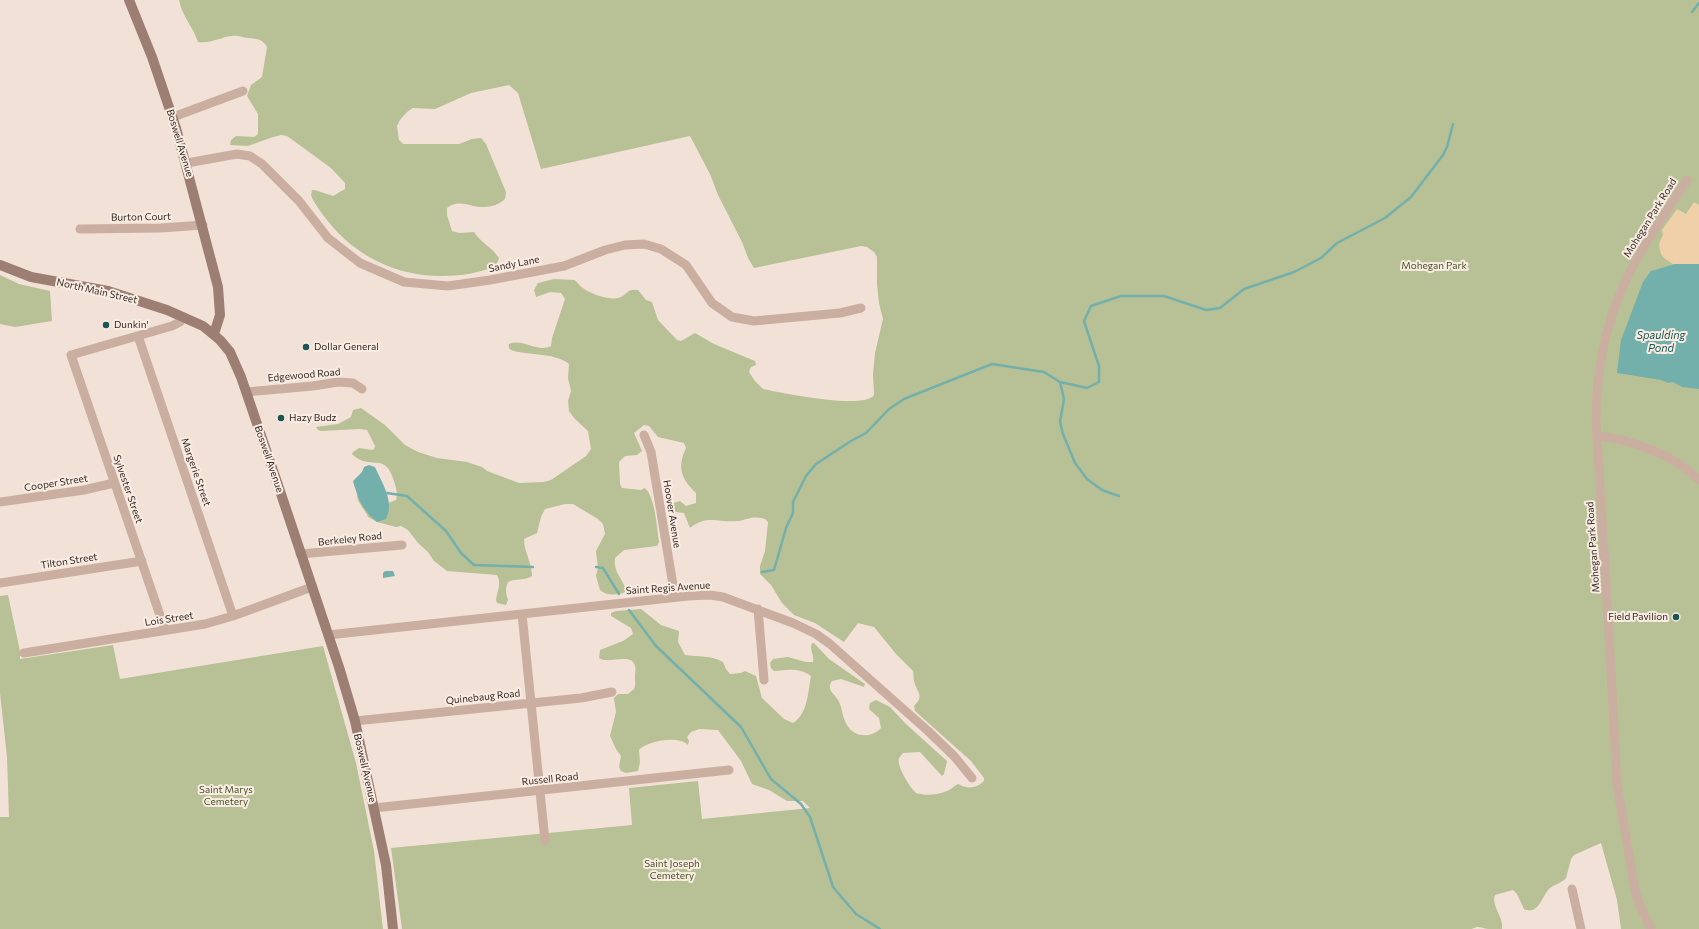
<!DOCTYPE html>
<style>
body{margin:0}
canvas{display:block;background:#f2e1d6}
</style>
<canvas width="1699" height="929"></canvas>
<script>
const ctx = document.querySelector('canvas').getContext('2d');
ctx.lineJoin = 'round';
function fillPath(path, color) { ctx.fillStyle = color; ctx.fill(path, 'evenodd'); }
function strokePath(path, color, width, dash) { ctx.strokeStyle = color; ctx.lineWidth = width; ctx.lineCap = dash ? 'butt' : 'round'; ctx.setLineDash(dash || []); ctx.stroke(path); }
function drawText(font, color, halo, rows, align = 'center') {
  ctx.font = font + ' Commissioner,sans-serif'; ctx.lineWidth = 4; ctx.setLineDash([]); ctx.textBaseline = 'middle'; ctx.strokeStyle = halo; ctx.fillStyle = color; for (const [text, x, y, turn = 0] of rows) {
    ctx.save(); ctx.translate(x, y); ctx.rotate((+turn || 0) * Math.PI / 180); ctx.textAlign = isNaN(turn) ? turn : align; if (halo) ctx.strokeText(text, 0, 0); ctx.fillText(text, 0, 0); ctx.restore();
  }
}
const green = new Path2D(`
 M179,0H1699V929H1621L1617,900L1601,843L1574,855L1571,859L1566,878C1562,883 1555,884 1550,888C1542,895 1539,916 1524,909L1517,894L1513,890L1495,895C1491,906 1504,917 1502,929C1498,929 1493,929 1488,929C1481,928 1479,925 1472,929H402L391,848L632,825L629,788L698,781L702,819L810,808L803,801H787L769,790L752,784L741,761L718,730L699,729L691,732L687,737L689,741L688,745C679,735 647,741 639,750L640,762L638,771L626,773L621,771L619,767L621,756L616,749L610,736L616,712L614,698L618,694H628L634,689C636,684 635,681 635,676C640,647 610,666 599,658L600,650L623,641L633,634L631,628L611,616V613L616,611L641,609L661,625L679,631L678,642L685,655C698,657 711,655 723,662L726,669L730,674L741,673L745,671L756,676L762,698L784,719L793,723C808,714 808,691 811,676C799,667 787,670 774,671L771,668L770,663L773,659L788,657L806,662H813C815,656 809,650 812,643H814L829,659L865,684L864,687L841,679L832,681C826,690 834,693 838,700C842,706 842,715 845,721C851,737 870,740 881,728L879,718L869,709L870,703L876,700L890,707L906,724L947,761L944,774L942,776L920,752L903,753C902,755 900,756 899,758C896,765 910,788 916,793C925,796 938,795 947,791C952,789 954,786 958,784C968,789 975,789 984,781V778L971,761L915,711L914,706C925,695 917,693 914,681C913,678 914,675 913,671L896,654L874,627L858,623L844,642L815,623L794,615L782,603L771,585L760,574V566L765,551L768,522L765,519C750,515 749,520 737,521C719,523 707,514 690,528L684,513L667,511V505L680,501L686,506L696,503V493C681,479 677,467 686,448L684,443L658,437L649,426L644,425L634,433L642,451L637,455L625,456L619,462L620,484L622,488L641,490L645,488C655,497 657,528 659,542L657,546L624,550L615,558C613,574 625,580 626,592C618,595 606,596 600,590L596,576L598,568L596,551L605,534L603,524L598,519L573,504H565L545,509L541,517L537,533L524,539C524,552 532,563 532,576C525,581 516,578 508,582C505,589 506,593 508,600L506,605L497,603L496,600C497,591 502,585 497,575L447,571L434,561L428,552L418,543L408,530L401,526L396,527L377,522L368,517C365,509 357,503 357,495L388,503L396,500C398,494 396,487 394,481C385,450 370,472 352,454L353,452L359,448L372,450L374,449L375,446L367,430L360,429L321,431L318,430L316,427L338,424L351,417L353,410L361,408L385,425L405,445L418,452L437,458L467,462L482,467L487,471L519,483L544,482L551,480L586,456L591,449L588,431L574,418L569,411L568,401L571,391L568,378L569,364C556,353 529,355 514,351C510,350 508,348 509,344C523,338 537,353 551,346L552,338L565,299L561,293L550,292L536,297L534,290L538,283L554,279L574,280C578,282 579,286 583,288C590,294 609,300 618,298C627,296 626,288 638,290L646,300L652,302L658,320L677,340L681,341L695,333L714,344L755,361L756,365L751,367L749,372L755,381L763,389C781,393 865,410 874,395L873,374L875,353L883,319L879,303L877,284V257L874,252L867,247L861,246L754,268L748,258L742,242L718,195L710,174L690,136L541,169L518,93L509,85L471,93L435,109L413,108L407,112L400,120L397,126L399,140L403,144H459L472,139L481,138L486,144L506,192L505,199C500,204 492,207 484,207C471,208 459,198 447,208V215L452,231L459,233L474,232C481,243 491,246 499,258L496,266C479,273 460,276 442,276C386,276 342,248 313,200L311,195L312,190H315L333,196L345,189V183L331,168L287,136L281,135L270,138L248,146L230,145L231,140L236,136L254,137L258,134V114L247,96L251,85L262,77L267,47C262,38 256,39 248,38C243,38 238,35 232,36C221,37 210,44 198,42C193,27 182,16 179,0Z
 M0,275L19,284L50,291L52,321L15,327L0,324Z
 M8,595L21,656H20V659L113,645L120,679L323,646L356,763L374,851L383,929H0V817H9L7,757L0,693V596Z`);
const sand = new Path2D(`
 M1694,202L1699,205V264H1673L1664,258L1661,254L1659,245L1660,241L1663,235L1662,230L1677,209L1686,214Z`);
const water = new Path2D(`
 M1675,264H1699V389L1682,387L1673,382L1668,383L1661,380L1617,373L1621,340L1643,282L1651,271Z
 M369,465L375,467C382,483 395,502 386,519L377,522C362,509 358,499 353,481L362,472L364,467Z
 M385,571H393L395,576L383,578V573Z`);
const stream = new Path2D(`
 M1692,12L1699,3
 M1060,382L1064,399L1060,422L1063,434L1075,463L1087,479L1102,490L1119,496
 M387,493L407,496L446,531L461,553L474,565L533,567
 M596,567L603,568L619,594
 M762,572L774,570L786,528L793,513V502L806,476L816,464L851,441L866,433L889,409L904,399L992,364L1044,372L1060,382L1087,388L1099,382V366L1084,321L1091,306L1121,296H1164L1206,310L1220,308L1244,289L1294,272L1321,258L1337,243L1385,218L1411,197L1443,155L1447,147L1453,124
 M629,610L656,646L741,727L771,779L801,804L810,817L833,887L856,914L880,929`);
const street = new Path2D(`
 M173,117L243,91
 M187,163L237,154L250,156L262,164L299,201L328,238L360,263L404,282L448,286L490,280L564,266L605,250L625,245L644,244L661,249L686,265L712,303L732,317L754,321L840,313L861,308
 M80,229L161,228L203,225
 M138,336L233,616
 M246,392L313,386L338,382L353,383L362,389
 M644,435L651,452L675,597
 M1597,436C1630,439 1675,455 1699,480
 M0,502L84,490L114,483
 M300,554L402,545
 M0,583L142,561
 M758,609L764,680
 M522,614L545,841
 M165,630L71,355L172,326L180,322L183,317
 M328,635L688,596L710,595L723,597L793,623L816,634L830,644L928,731L954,756L972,778
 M24,653L205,624L233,616L312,587
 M355,721L581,698L612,692
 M374,808L729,770
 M1572,889L1581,929
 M1651,929L1640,906L1635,890L1617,784L1609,634L1596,421C1596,363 1609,307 1638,257C1653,230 1671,205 1687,180`);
const secondary = new Path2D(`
 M129,0L152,57L176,128L218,287L220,315L214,334
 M0,265L31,277L108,291L167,310L203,326L220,340L230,352L241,377L278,485L339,667L355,721L386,865L393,929`);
const markers = [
 [106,325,4,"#195654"],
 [306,347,4,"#195654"],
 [281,418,4,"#195654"],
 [1676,617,4,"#195654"]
];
const streetNames = [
 ["Boswell Avenue",180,143,73],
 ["Burton Court",141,217,-1],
 ["Mohegan Park Road",1650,218,-58],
 ["Sandy Lane",514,264,-11],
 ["North Main Street",97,291,13],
 ["Edgewood Road",304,375,-5],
 ["Boswell Avenue",269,459,71],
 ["Margerie Street",196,472,71],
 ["Cooper Street",56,483,-9],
 ["Sylvester Street",128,489,71],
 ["Hoover Avenue",672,514,81],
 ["Berkeley Road",350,539,-6],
 ["Mohegan Park Road",1593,547,-94],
 ["Tilton Street",69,561,-9],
 ["Saint Regis Avenue",668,588,-4],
 ["Lois Street",169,619,-9],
 ["Quinebaug Road",483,697,-6],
 ["Boswell Avenue",365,768,77],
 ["Russell Road",550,779,-6]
];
const parkNames = [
 ["Mohegan Park",1434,266],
 ["Saint Marys",226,790],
 ["Cemetery",226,802],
 ["Saint Joseph",672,864],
 ["Cemetery",672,876]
];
const poiNames = [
 ["Dunkin'",114,325],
 ["Dollar General",314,347],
 ["Hazy Budz",289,418],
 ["Field Pavilion",1668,617,"right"]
];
const waterNames = [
 ["Spaulding",1661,335],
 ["Pond",1661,348]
];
fillPath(green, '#b7c195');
fillPath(sand, '#f0d0a9');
fillPath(water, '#74b0ab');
strokePath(stream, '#74b0ab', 2.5);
strokePath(street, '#caafa1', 9);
strokePath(secondary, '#9d7e73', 10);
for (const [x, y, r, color] of markers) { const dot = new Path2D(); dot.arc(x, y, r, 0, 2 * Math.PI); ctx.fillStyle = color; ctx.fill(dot); strokePath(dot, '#f9ece2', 1.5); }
drawText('10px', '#342824', '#f9ece2', streetNames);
drawText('10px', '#485327', '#f9ece2', parkNames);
drawText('10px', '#342824', '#f9ece2', poiNames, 'left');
drawText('italic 11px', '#195654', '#f9ece2', waterNames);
</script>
